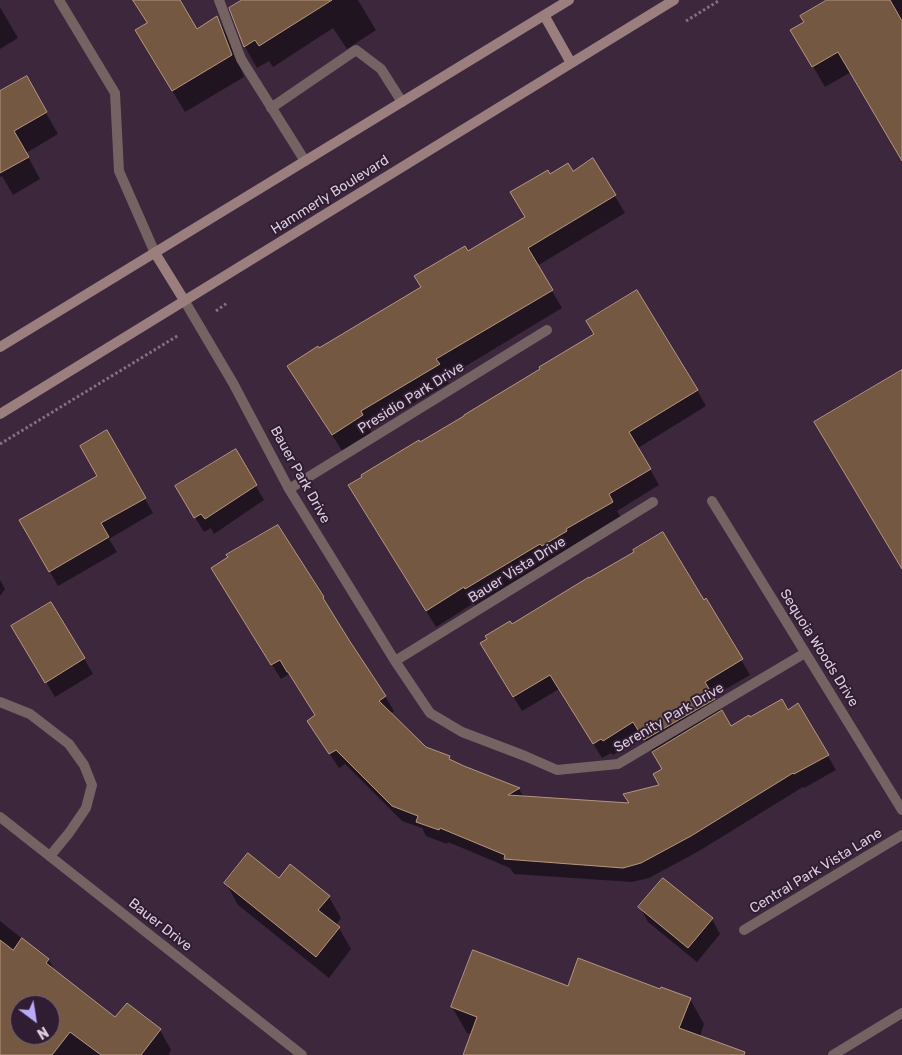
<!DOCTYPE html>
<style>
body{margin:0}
#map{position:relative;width:902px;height:1055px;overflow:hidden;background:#3c273d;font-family:Rubik,sans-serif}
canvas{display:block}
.north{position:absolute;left:10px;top:995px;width:50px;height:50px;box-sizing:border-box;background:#311d33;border:1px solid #756377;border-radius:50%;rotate:149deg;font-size:14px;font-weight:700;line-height:20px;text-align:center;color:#dbcddc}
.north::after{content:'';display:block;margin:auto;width:18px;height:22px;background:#b8abf7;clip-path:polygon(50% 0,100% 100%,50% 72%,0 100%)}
</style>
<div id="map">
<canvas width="902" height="1055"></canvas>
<div class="north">N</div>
</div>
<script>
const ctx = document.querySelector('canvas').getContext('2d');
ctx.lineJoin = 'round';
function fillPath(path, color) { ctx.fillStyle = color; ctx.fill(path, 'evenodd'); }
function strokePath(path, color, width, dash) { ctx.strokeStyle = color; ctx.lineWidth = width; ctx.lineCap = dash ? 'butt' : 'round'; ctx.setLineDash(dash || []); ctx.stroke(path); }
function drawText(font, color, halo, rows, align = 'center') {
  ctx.font = font + ' Rubik,sans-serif'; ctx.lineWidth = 4; ctx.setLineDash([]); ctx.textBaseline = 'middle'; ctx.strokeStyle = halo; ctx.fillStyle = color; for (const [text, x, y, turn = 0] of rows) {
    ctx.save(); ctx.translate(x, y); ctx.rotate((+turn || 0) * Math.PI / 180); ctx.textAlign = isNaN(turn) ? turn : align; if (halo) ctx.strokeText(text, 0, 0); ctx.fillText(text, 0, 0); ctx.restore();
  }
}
const shadow = new Path2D(`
 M133,0H178L197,30L217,17L229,39L244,77L185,112L149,52L148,24Z
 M244,0H358L376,30L347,49L333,28L273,67L269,61L257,68L245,47L231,9Z
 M843,0H902V159L851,72L825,87L792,30Z
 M0,7L18,38L0,49Z
 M26,78L58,134L26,153L40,179L13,195L2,176L0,177V93Z
 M593,159L625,213L537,266L562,308L446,378L449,383L370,429L372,433L343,452L299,384L319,350L422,288L468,253L527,217L549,175L572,172Z
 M697,390L706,406L638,448L659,485L617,511L621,518L475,605L474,603L436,627L359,502L419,443Z
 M107,432L153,513L109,539L117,552L58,586L21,521L98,476Z
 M235,451L264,500L214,534L211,528L204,532L176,486Z
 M0,580L5,589L0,596Z
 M221,583L331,613L385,696L394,711L390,714L426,748L449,757L451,761L464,767L519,789L524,797L631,805L660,786L663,770L643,736L613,755L611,753L602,758L559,689L522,711L490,658L512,626L703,602L706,600L750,675L712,697L731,728L750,719L788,711L798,705L836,770L804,788L803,787L699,851L649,878L632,882L514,874L510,868L448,842L447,844L426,836L422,828L402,821L345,764L339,768L318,736L316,716L289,674L281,679Z
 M59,616L93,674L55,697L13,626Z
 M279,880L329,897L341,918L336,925L339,928L351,949L329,978L238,905L226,883Z
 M640,907L712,919L720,934L697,962L648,922Z
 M0,921L49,960L56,973L115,1019L160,1030L171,1050L169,1054L170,1055H0ZM20,1005H50V1035H20Z
 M568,987L690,999L704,1024L700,1036L711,1055H464L472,1034L467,1033L452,1007Z`);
const building = new Path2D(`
 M133,0H180L197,29L217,16L232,55L172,91L135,30L147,23Z
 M242,0H332L259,46L255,40L244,47L229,8Z
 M827,0H890L902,21V161L838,52L812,67L790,30L804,22L800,16Z
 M27,76L47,112L14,131L29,157L0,173V91Z
 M593,158L616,195L528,248L553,290L436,359L440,364L361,411L363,415L332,435L287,366L318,346L319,348L421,287L414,276L465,246L468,251L525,217L510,192L548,170L550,174L568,163L573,171Z
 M637,290L698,390L629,432L651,469L609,494L613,502L566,529L567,531L542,546L540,544L465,589L464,587L426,611L348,485L362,477L361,475L419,440L420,442L464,416V415L540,369L539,367L594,334L586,321Z
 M902,370V569L814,422Z
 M107,430L146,498L101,523L109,537L49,572L19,520L97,476L80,446Z
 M236,449L257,485L205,519L201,514L194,518L175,486Z
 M278,525L324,597L323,598L349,640L386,696L379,701L426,747L450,756L449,759L464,766L520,788L508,795L629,803L623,794L659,785L653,774L662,769L652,752L722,710L731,726L749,715L750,717L782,699L788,710L798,703L829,755L794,774L793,773L691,836L641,863L623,868L504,859L505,855L440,828L439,830L416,822L418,816L392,806L336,750L329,754L307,721L315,715L288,672H287L280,660L271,665L211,568L228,557L226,555Z
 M663,532L704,600L706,598L743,659L705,682L715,699L644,740L633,722L603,741L601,739L593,744L550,675L513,697L480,643L487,639L485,636L510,621L512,624L589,577V578L634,552L633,550Z
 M51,602L85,658L45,683L11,626Z
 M248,853L279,878L290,864L330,896L318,910L340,927L316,957L224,883Z
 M663,878L713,918L688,948L638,907Z
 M22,938L49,959L46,963L115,1017L127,1003L161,1029L141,1055H101L70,1032L52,1055H0V940L13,950ZM20,1005H50V1035H20Z
 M473,950L568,986L578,958L660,989L661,987L691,998L679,1028L745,1052L744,1055H463L477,1017L451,1007Z`);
const path = new Path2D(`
 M686,21L720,0
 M216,311L227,303
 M0,444L179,335`);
const service = new Path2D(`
 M59,0L115,93L119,171L155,253
 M219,0L241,59L305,161
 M271,108L356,50L381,69L402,102
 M0,702L30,714L69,744L84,765L92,785L86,808L69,833L50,856`);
const minor = new Path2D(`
 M184,300L233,383L289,489L395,661L430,713L462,732L525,756L557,770L618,764L805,653
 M289,489L547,330
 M712,501L902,810
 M395,661L653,502
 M0,817L302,1055
 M744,930L902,835
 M833,1055L902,1013`);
const secondary = new Path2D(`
 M544,15L571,63
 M155,253L184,300
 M0,347L569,0
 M0,414L674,0`);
const streetNames = [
 ["Hammerly Boulevard",330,195,-32],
 ["Presidio Park Drive",411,398,-32],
 ["Bauer Park Drive",300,475,61],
 ["Bauer Vista Drive",517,570,-32],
 ["Sequoia Woods Drive",819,648,58],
 ["Serenity Park Drive",669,718,-30],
 ["Central Park Vista Lane",816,871,-31],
 ["Bauer Drive",160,925,38]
];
fillPath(shadow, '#0007');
fillPath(building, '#745842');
strokePath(building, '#b5967f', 1);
strokePath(path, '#827083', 3, [2.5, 2.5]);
strokePath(service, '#746362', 10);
strokePath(minor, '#746362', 10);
strokePath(secondary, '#9a7f7e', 10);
drawText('14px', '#dbcddc', '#311d33', streetNames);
</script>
